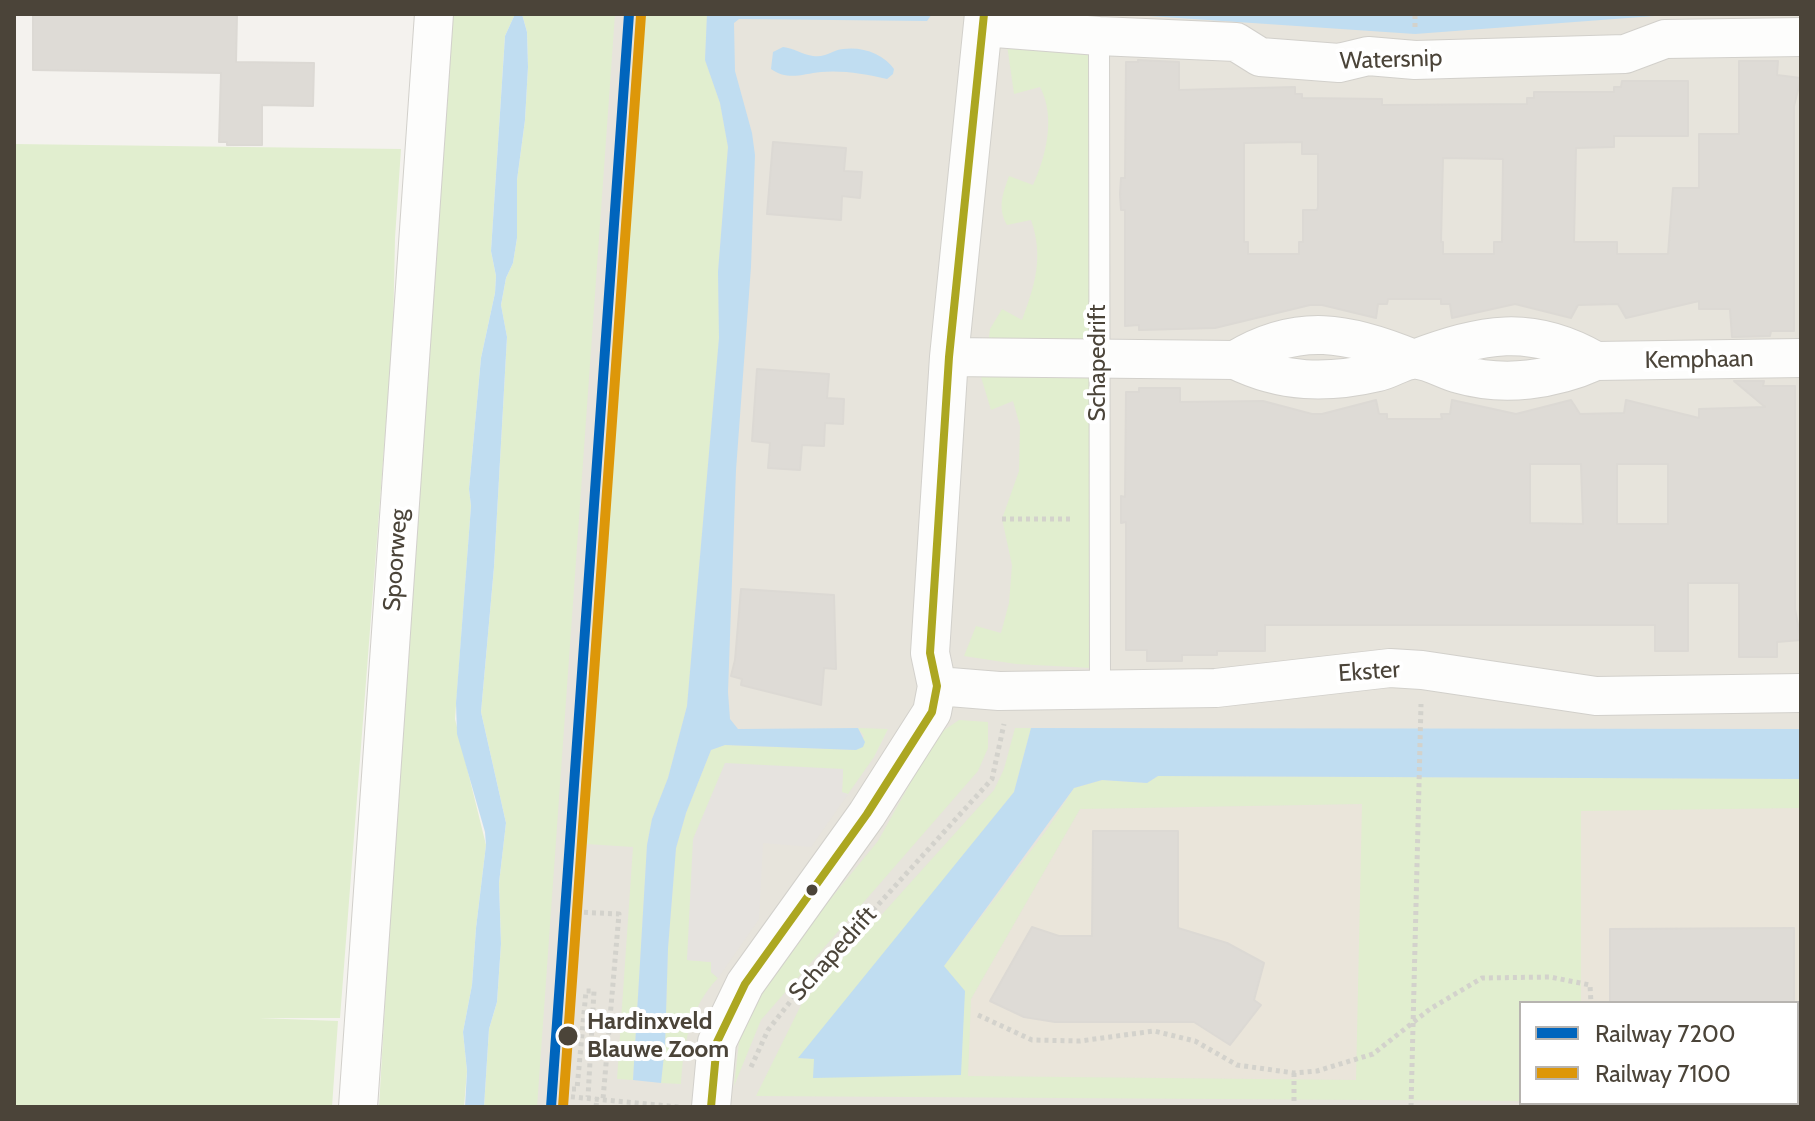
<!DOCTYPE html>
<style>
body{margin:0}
#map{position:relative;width:1815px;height:1121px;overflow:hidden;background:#f4f2ee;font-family:Cabin,sans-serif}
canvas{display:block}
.frame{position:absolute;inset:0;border:16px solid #4b4439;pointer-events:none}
.legend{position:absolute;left:1519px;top:1001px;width:280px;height:104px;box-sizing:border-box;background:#fff;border:2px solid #b7b4b0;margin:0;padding:10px 14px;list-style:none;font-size:24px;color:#4b4439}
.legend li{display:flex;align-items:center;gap:16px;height:40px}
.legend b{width:40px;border:2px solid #b7b4b0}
</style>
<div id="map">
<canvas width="1815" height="1121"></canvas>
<div class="frame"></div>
<ul class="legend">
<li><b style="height:10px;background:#0065bd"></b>Railway 7200</li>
<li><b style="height:10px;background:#dd9709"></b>Railway 7100</li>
</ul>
</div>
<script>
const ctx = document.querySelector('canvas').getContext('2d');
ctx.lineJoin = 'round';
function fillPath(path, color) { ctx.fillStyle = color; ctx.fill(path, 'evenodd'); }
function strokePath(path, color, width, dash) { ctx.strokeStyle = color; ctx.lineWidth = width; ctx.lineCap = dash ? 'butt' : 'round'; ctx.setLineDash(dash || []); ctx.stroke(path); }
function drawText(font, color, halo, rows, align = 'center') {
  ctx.font = font + ' Cabin,sans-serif'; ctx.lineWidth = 8; ctx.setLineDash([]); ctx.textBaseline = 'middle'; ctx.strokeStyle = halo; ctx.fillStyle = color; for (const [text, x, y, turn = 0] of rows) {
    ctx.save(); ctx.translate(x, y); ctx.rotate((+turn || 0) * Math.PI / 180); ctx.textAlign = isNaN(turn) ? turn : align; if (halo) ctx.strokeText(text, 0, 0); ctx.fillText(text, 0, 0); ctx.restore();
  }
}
const residential = new Path2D(`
 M590,14H1801V1107H513ZM1521,1003H1797V1103H1521Z`);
const education = new Path2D(`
 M1363,804L1357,1080L968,1076L971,999L1080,809Z
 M1801,808V1082H1797V1003H1581V810Z`);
const green = new Path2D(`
 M442,14H515L505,36L491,251L496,276L495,293L481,358L469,489L471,506L455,719L486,845L476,928L472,985L463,1032L467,1071L464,1107H379Z
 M522,14H615L537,1107H484L489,1029L497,1002L501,944L499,883L506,823L481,712L494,567L507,337L501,305L506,278L513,263L517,238V180L525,120L528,67L527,32Z
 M645,14H707L705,60L720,103L728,147L718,272L719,338L687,706L668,778L652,819L647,845L633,1080L617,1079L633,847L586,844Z
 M1007,45L1109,57L1105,341L988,345L990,329L1002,309L1022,320C1035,285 1044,257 1031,220L1007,225C997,208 1003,193 1009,176L1033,185C1046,156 1056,117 1040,87L1014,94Z
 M14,144L401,149L395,238L393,332L340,1018H259L338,1021L332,1107H14Z
 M1042,374L1095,379L1091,668L1016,664L964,656L976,626L1001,633L1009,603L1012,565L1002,519L1019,471L1020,426L1013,401L991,410L981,377Z
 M959,720L988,722V748L978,771L761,1020L734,1086L740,1033L778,963L878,841L937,735Z
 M858,728L888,729L874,757L848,794L842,793L843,770L725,764L687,960L711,962V972L718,978C690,1007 683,1045 681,1084L661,1083L665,1046L668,948L676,848L686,813L711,750L725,745L856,750L864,736Z
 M1015,728H1031L1014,792L800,1058L814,1059L944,966L1048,828L1074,788L1102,780L1147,783L1158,776L1801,779V808L1581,811V1003H1521V1101L756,1096L802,1003L994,790L1004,769ZM1362,804L1356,1080L968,1076L971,999L1080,809Z`);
const parking = new Path2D(`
 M725,763L843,769L842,792L848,794L811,847L763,843L759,919L718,978L711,972V962L687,960L693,839Z`);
const water = new Path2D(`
 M515,14H522L527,32L528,67L525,120L517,180V238L513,263L506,278L501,305L507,337L494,567L481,712L506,823L499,883L501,944L497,1002L489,1029L484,1107H465L467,1071L463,1032L472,985L476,928L486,845L485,832L457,734L456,703L471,506L469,489L481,358L495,293L496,276L491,251L505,36Z
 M707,14H932L927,21L739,19L734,23L735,71L752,133L755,155L751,267L736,470L728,692L730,719L738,729L858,728L865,742L863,747L856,750L725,745L711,750L686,813L676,848L668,948L665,1046L661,1083L633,1080L647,845L652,819L668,778L687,706L719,338L718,272L728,147L720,103L705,60Z
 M1119,14H1681L1415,34Z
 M783,47C794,48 803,55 813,56C826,58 832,50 843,49C862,46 884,54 894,69L893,74L887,79C865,74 843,70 821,72C802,74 788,81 771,69L773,52Z
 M1031,728L1801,729V779L1158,776L1147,783L1102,780L1074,788L944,966L965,991L961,1075L813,1078L814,1059L798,1058L1014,792Z`);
const building = new Path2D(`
 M33,14H237L236,62L314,63L313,106L262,105V145H227V142H219L221,73L33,70Z
 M1138,60L1179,62V90L1295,87V94H1302V98L1382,99V105L1527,104V98H1534V92H1614V87H1621L1622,81H1688V136H1614V147L1576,148L1574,242H1617V254H1668L1673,188H1699V134H1739V61H1778L1777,75L1801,78L1794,106V331H1771L1770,336L1732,337L1730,309H1699V301L1626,318L1618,304L1578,305L1571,318L1515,304L1452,318L1450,304H1441V299H1388L1387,304H1378L1376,318L1322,305H1310L1215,328L1139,330V325L1125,326V210H1121L1120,194L1121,178H1125L1126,62H1138ZM1302,142V154H1318V207L1317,210H1303V242H1299V254H1248V242H1244V143ZM1443,158L1503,159L1502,242H1494V254H1443V242H1441Z
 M773,142L846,148L844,171L862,172L860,198L842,196L841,220L767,214Z
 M757,369L829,374L827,398L844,399L843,424L825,423L824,446L802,445L800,470L768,468L770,443L752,441Z
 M1734,381H1764L1763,386H1795V609L1801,640L1777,642V657H1739V583H1688V651H1655V625H1265V651H1217V655H1182V661H1147V650H1126V522L1121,523V496L1125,497L1126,392H1139V388H1180V402L1263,401L1312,414H1322L1376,400L1379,414H1387V419H1442L1441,414H1450L1452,400L1516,414L1571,400L1580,414L1624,413L1626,400L1699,418V409L1765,407ZM1530,464H1581L1583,524L1530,523ZM1617,464H1668V524H1617Z
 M741,589L834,595L836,669L824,668L821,705L741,685L742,679L731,676L735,660Z
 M1093,831H1178V928L1227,943L1264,963L1254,1000L1261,1005L1230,1045L1194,1022H1055L1024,1017L990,1001L1032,927L1059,936H1092Z
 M1794,928V1003H1610V929Z`);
const path = new Path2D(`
 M1415,27V14
 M1002,519H1074
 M576,912L619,914L603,1099
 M978,1015L1032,1040L1080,1041L1154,1031L1195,1041L1237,1065L1294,1073L1317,1071L1373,1054L1430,1009L1482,978L1550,977L1590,985L1591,1003
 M751,1067L768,1030L790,1002L992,779L1004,724
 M1294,1073V1107
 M564,1089H577L586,991H594L588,1097
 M563,1096L679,1107
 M1593,1103V1107
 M596,1107L597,1098
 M1411,1107L1421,704`);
const lane = new Path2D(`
 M1099,36L1100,690`);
const street = new Path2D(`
 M983,27L1099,36L1236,42L1260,57L1339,63L1368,56L1415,60L1625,54L1665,39L1801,37
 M949,357L1235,360C1282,383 1327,384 1378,372C1389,370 1401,361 1412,360C1426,358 1445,371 1459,374C1504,387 1554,380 1596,361L1801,358
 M1235,360C1298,322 1349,332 1414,359C1482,334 1530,323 1596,361
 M937,686L999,691L1216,688L1390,668L1422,670L1596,696L1801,693
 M358,1107L434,14
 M711,1107L717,1042L745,984L867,814L932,712L937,686L930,653L949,357L984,14`);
const bus1 = new Path2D(`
 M711,1107L717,1042L745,984L867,814L932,712L937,686L930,653L949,357L984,14`);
const rail1 = new Path2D(`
 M551,1107L629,14`);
const rail2 = new Path2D(`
 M563,1107L641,15`);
const markers = [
 [812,890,7,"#4b4439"],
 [568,1036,11,"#4b4439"]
];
const streetNames = [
 ["Watersnip",1391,60,-2],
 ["Kemphaan",1699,360,-1],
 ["Schapedrift",1098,363,-90],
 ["Spoorweg",396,560,-86],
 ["Ekster",1369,672,-4],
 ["Schapedrift",833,954,-48]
];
const stopNames = [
 ["Hardinxveld",587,1022],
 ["Blauwe Zoom",587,1050]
];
fillPath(residential, '#e7e4dc');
fillPath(education, '#eae5da');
fillPath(green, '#e1eecf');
fillPath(parking, '#e6e3df');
fillPath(water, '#c0ddf1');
fillPath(building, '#dedbd6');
strokePath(building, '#dcd9d4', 2);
strokePath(lane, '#d2d0cb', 22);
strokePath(street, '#d2d0cb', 40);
strokePath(path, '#d3d2cc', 5, [4, 4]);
strokePath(lane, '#fdfdfc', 20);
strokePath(street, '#fdfdfc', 38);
strokePath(bus1, '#aca721', 8);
strokePath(rail1, '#0065bd', 10);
strokePath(rail2, '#dd9709', 10);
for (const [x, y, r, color] of markers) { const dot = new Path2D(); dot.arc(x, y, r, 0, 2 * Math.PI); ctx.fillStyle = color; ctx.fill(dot); strokePath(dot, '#fff', 3); }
drawText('24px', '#4b4439', '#fff', streetNames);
drawText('bold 24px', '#4b4439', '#fff', stopNames, 'left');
</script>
